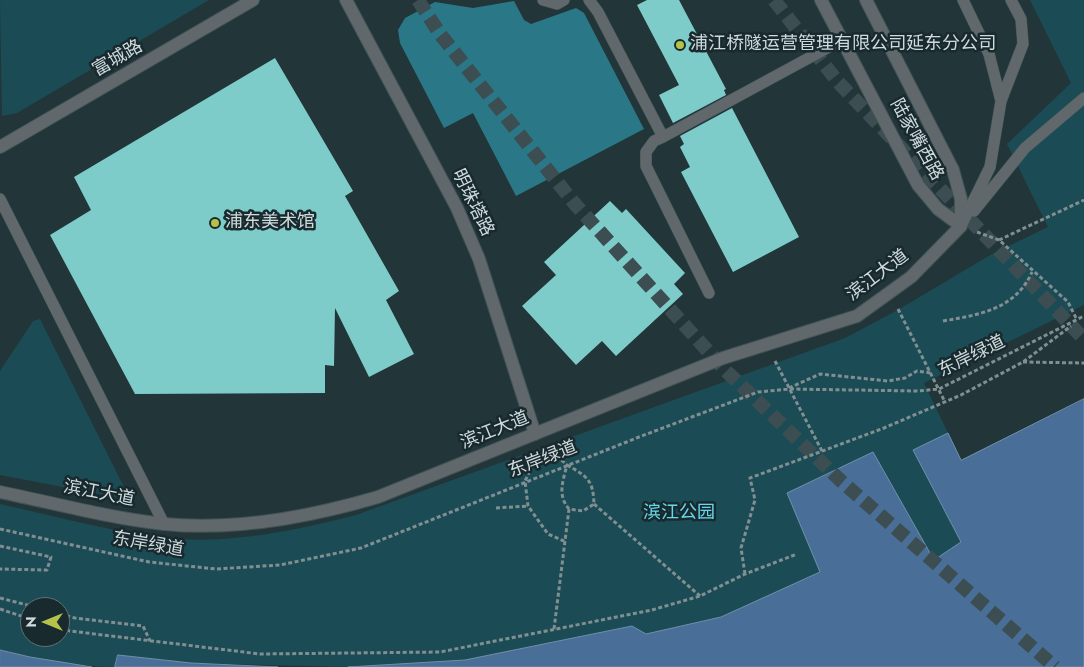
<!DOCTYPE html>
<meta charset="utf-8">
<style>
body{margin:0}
#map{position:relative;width:1084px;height:667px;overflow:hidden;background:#223538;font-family:Jost,sans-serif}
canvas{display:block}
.north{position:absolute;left:20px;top:597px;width:50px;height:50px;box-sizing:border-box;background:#182a2e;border:1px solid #617074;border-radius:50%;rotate:270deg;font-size:14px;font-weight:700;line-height:20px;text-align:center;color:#cfdadc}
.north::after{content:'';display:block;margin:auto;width:18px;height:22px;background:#b5c249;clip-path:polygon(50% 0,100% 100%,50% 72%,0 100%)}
</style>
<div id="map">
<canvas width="1084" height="667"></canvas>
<div class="north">N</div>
</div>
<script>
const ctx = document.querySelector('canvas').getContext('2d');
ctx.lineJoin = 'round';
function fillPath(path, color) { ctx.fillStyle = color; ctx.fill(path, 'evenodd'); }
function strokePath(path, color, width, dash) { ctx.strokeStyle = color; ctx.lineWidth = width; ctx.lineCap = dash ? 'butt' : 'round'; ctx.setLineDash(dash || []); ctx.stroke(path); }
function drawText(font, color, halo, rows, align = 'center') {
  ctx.font = font + ' Jost,"Noto Sans SC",sans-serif'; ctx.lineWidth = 5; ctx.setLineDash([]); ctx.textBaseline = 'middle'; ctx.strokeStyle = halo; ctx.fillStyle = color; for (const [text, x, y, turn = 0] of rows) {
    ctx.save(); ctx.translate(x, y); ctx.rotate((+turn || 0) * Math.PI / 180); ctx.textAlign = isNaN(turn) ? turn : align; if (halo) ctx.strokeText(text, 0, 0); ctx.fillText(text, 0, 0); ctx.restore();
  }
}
const green = new Path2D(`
 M0,0H209L17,113L2,116Z
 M1030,0H1084V305L924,383L948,433L914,451L961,542L934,560L820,572L721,617L646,634L631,626L465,660L348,667L191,663L119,655L115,667C76,667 38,659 0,650V504C59,517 119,534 179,539C234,543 303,529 356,515L845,338L896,311L992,254L1048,227L1007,144L1071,83ZM30,607H60V637H30Z
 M40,319L125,489L121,498L0,475V371L33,321Z`);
const forest = new Path2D(`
 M514,1L524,20L531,24L576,8L584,13L644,129L516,196L473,113L444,128L400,43L398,30L405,18L435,2L473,8Z`);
const water = new Path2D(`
 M1084,399V667H348L465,660L632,626L646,634L721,617L820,572L787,493L873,452L934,560L961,542L913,450L948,433L961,460Z
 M0,650L30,657L92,667H0Z
 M118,655L191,663L278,667H115Z`);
const building = new Path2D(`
 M647,0H679L726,89L724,90L726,95L673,123L659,95L679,85L637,5Z
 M275,58L353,191L345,196L399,291L386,300L414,354L369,377L335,308L334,366L325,365V393L135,394L50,235L91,210L74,177Z
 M732,108L799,237L733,272L681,172L690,167L680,147L684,144L680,136Z
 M610,201L622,213L626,209L685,273L674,284L683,294L616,356L602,341L576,365L522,306L556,275L544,262Z`);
const trunkTunnel = new Path2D(`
 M418,0L440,34L574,203L726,371L841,481L1055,667
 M774,0L838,82L1084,339`);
const path = new Path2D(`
 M977,232L999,240L1068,302L1076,318
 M999,240L1084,200
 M898,309L945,402
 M943,321C979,315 1016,309 1032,272
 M775,361L822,451
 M1023,362L1084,363
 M789,388L820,374L888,381L905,378L917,371L931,373
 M547,447L567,465
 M545,450L533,465L525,481L528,506L548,534L566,542
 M567,465C588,477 593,480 594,504L583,511L569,509C557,495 563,481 567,465Z
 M594,504L700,596
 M496,508L528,506
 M0,529L149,562L216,569L280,565L361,548L639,437L758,392L789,389L918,391L939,389L1084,316
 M0,546L51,557L47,570L0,569
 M745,574L741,548L755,500L750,478L884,428L961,395L1023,362L1071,326
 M0,598L35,607
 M0,609L30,619
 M60,614L75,618L143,626L150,641
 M60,628L70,631L260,654L440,652L652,610L700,596L745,574L797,554
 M554,629L569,509`);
const service = new Path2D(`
 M543,0L557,4L564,0
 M589,0L598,12L663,137L842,40
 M963,0L989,54L1001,101
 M663,137L654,141L646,152V166L709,293
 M0,199L164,524
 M974,211L1025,148L1084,98
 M961,226L990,167L1001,101L1023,44L1021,19L1011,0`);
const minor = new Path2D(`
 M346,0L457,208L479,259L535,434
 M821,0L918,185L938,209L961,226
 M866,0L953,170L961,199V226
 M0,147L253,0
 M0,492C54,503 109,518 164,524C235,531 310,517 378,497L723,358L857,316L911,277L961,226`);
const markers = [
 [680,45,5,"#b5c249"],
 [215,223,5,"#b5c249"]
];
const poiNames = [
 ["浦江桥隧运营管理有限公司延东分公司",690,45],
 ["浦东美术馆",225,223]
];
const streetNames = [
 ["富城路",118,59,-30],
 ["陆家嘴西路",916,140,61],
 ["明珠塔路",472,203,64],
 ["滨江大道",878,276,-37],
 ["东岸绿道",972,357,-26],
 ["滨江大道",495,431,-22],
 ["东岸绿道",543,460,-21],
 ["滨江大道",99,494,11],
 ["东岸绿道",148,545,10]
];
const parkNames = [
 ["滨江公园",679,514]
];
fillPath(green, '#1b4c55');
fillPath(forest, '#2a7887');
fillPath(water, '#496f98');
strokePath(water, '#718fac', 1);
fillPath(building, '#7dccc9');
strokePath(trunkTunnel, '#3c4e51', 14, [14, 7]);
strokePath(service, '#415356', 12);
strokePath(minor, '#415356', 14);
strokePath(path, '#818f92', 3, [4, 2.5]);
strokePath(service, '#60686c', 11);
strokePath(minor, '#60686c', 12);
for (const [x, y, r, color] of markers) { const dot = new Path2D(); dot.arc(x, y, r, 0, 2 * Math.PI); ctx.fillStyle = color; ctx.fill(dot); strokePath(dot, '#182a2e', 2); }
drawText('18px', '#cfdadc', '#182a2e', poiNames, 'left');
drawText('18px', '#cfdadc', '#182a2e', streetNames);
drawText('18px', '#66d8ee', '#182a2e', parkNames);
</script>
